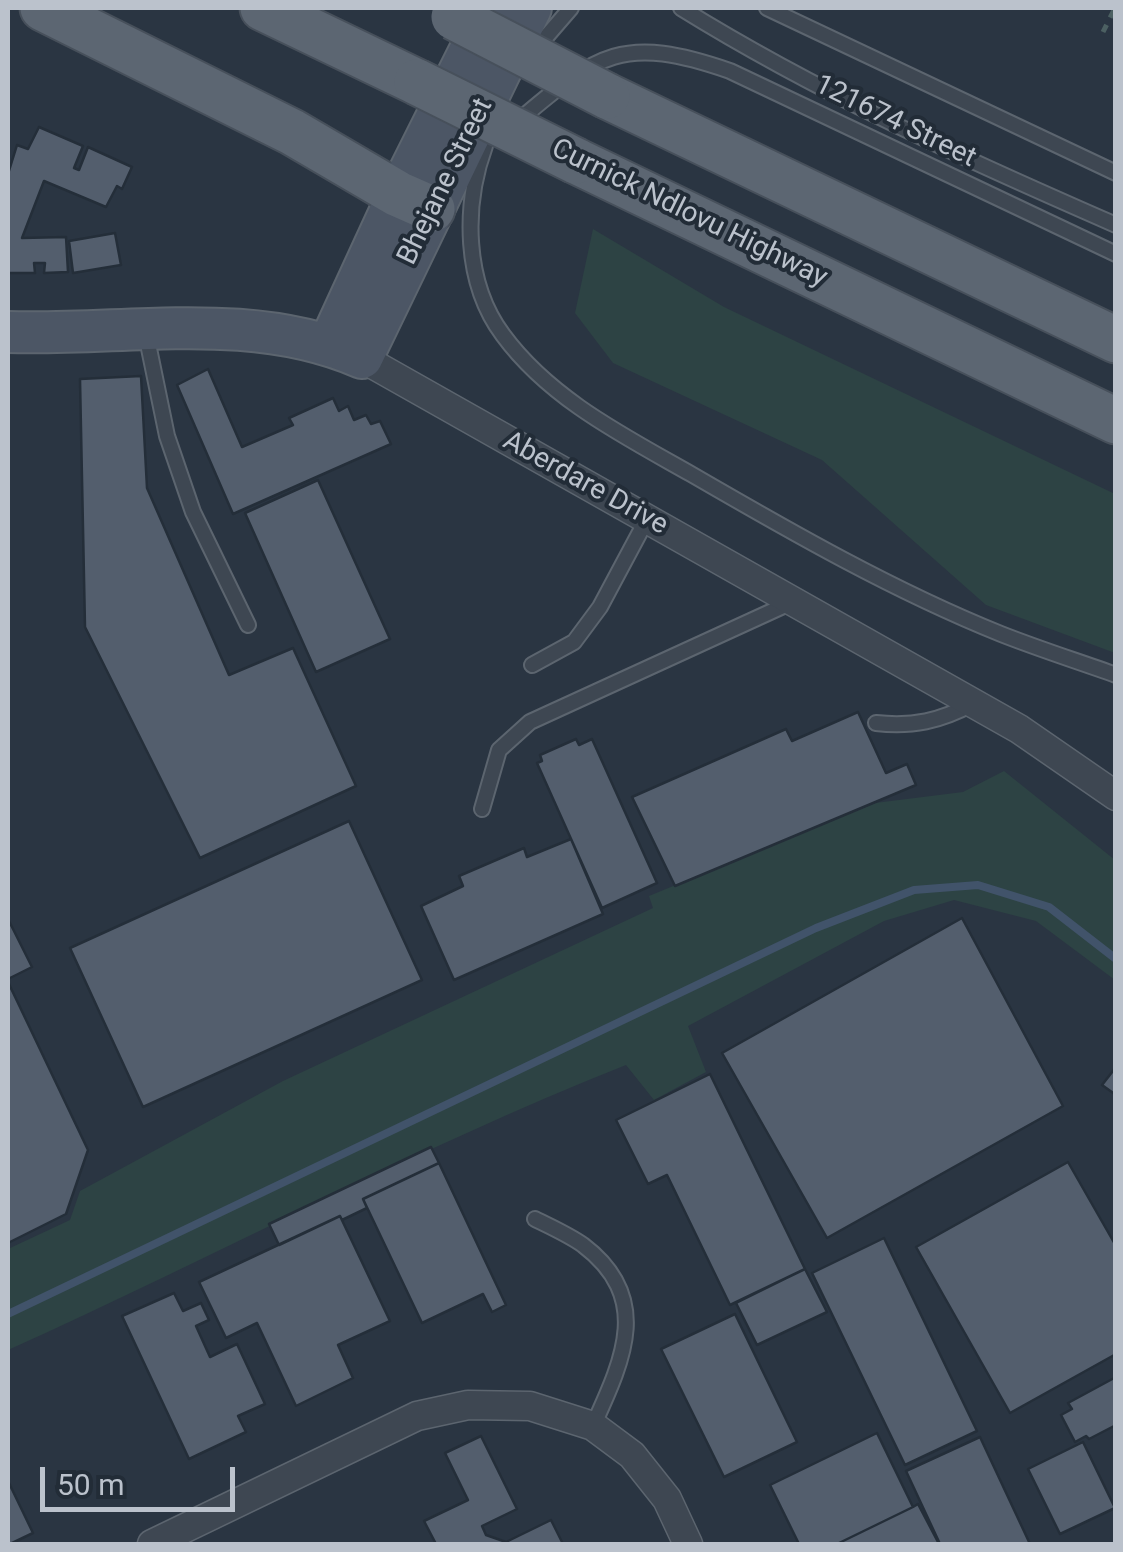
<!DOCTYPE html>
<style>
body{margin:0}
#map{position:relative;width:1123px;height:1552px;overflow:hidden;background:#2a3542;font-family:Roboto,sans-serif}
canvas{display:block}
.frame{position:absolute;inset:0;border:10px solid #bbc2cc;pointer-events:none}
.scale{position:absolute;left:40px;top:1467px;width:195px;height:45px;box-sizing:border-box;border:5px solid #bbc2cc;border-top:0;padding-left:12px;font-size:30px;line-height:35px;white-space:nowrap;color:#bbc2cc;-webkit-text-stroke:8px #222c37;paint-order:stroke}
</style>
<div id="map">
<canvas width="1123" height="1552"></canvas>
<div class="frame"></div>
<div class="scale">50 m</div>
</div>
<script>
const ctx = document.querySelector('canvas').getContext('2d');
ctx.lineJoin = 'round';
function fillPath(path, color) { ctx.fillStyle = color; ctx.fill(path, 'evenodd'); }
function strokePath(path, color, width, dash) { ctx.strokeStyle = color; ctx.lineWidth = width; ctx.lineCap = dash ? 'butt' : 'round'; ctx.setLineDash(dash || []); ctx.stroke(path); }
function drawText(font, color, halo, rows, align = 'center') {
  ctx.font = font + ' Roboto,sans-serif'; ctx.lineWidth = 8; ctx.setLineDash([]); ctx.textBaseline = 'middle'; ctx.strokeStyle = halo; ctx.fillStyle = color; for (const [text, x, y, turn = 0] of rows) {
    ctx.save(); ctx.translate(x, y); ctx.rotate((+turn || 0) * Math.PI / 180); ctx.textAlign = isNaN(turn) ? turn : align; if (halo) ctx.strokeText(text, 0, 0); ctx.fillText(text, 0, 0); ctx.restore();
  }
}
const green = new Path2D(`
 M593,229L724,307L1115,494V653L986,605L822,460L613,363L575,313Z
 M1004,771L1115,860V980L1036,921L954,900L884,921L688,1026L706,1072L654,1100L626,1065C414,1149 215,1257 8,1350V1249L70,1220L80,1191L283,1081L653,908L649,896L875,803L963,792Z`);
const stream = new Path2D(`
 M8,1314L816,928L914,890L978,885L1049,907L1116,959`);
const building = new Path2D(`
 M39,127L83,146L74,168L79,170L88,147L132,167L122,189L117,186L106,207L44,181L22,238L66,237L68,272L44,273L45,263H34L35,273H8V174L17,145L28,149Z
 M115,233L121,265L73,273L69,241Z
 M208,369L242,447L293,425L289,418L333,398L339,411L348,406L354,420L366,415L371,424L380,421L391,444L233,514L177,385Z
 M141,376L147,488L229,675L293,648L356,786L200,858L85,627L80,379Z
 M318,480L390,639L316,672L245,513Z
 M858,712L886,773L907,764L916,785L675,886L632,797L786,729L792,741Z
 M576,739L579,745L592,739L657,883L602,908L537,763L542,761L540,755Z
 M349,821L422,980L143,1107L70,948Z
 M571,839L603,914L454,980L421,906L463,886L459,876L524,848L527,857Z
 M962,918L1063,1106L827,1238L722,1053Z
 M8,919L32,967L8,979Z
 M8,982L88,1150L66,1214L8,1243Z
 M1116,1067V1095L1102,1085Z
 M710,1074L805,1269L730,1305L667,1175L648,1184L616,1120Z
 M431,1147L439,1163L363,1199L367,1208L342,1220L340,1216L279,1245L269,1224Z
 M1068,1162L1116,1246V1354L1010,1413L916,1247Z
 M439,1163L506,1305L492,1312L483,1294L422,1323L363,1199Z
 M340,1216L390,1321L338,1345L353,1378L296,1406L257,1323L226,1338L199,1282Z
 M884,1238L977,1431L905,1465L812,1273Z
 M805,1269L827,1312L757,1345L736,1303Z
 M174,1293L183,1311L201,1303L209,1320L196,1326L210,1357L237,1344L265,1404L238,1416L246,1432L189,1459L122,1316Z
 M735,1314L797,1442L724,1477L661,1349Z
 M1116,1377V1425L1089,1439L1086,1436L1075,1442L1061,1415L1072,1409L1068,1403Z
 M877,1433L913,1507L837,1544H799L770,1485Z
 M481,1436L517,1509L482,1526L486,1535L506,1542L551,1520L563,1544H436L424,1521L468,1500L445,1453Z
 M980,1437L1030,1544H940L906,1471Z
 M1083,1442L1115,1508L1060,1534L1028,1469Z
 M8,1481L33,1533L10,1544H8Z
 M918,1504L939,1544H837L913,1507Z`);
const path = new Path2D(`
 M1103,32L1115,8`);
const lane = new Path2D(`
 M681,8C818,93 967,160 1116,225
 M767,8L1116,173
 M533,52L571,8
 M517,122C598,53 623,34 730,71L1116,254
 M485,146C463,206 464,283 503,335C550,399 624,436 691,474C791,532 894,591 1001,634C1039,649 1077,661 1116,675
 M146,334L167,436L193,512L248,625
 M532,665L574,642L600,607L647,519
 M876,723C913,727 940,721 972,704
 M482,809L499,750L530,722L792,602
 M535,1219C551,1227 569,1235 583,1245C653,1298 623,1360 593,1426`);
const street = new Path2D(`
 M362,358L1019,729L1116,796
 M152,1544L417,1416L468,1405L530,1406L593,1426L632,1455L667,1499L688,1544`);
const secondary = new Path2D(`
 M8,332C126,336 250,309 362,358L531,8
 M329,344L398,194L491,8`);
const primary = new Path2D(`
 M43,8L292,132L398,194L432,209
 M263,8L417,82
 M607,96L1116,340
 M576,161L1116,421`);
const primaryBridge = new Path2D(`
 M454,17L607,96
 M417,82L576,161`);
const streetNames = [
 ["121674 Street",895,122,26],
 ["Bhejane Street",446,182,-64],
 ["Curnick Ndlovu Highway",689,214,26],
 ["Aberdare Drive",585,484,29]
];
fillPath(green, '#2d4344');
strokePath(stream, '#41536a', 8);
fillPath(building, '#535e6d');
strokePath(building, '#242e39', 2.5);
strokePath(lane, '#5c656f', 18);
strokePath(street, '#5c656f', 31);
strokePath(secondary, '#5c656f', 44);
strokePath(primary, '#47505b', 49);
strokePath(path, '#4c6062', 5, [8, 8]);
strokePath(lane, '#3e4752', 14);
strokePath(street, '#3e4752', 28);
strokePath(secondary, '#4c5665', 40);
strokePath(primary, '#5c6672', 45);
strokePath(primaryBridge, '#47505b', 49, []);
strokePath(primaryBridge, '#5c6672', 45);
drawText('28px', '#bbc2cc', '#222c37', streetNames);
</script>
